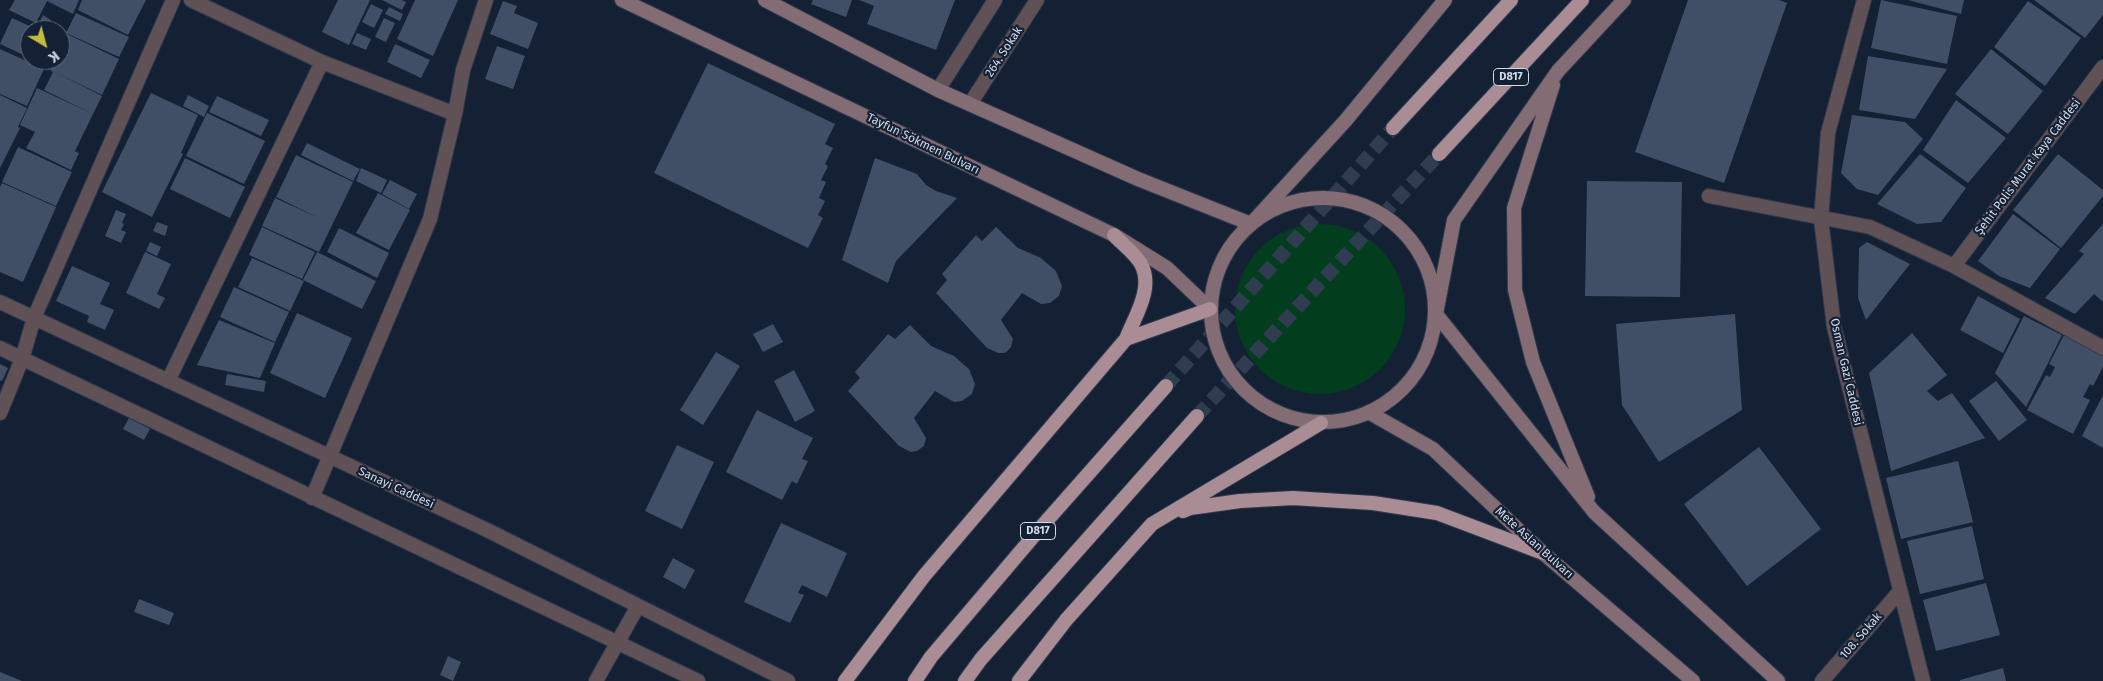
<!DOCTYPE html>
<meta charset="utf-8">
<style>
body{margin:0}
#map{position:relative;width:2103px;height:681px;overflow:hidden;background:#142034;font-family:"Fira Sans",sans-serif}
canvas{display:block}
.north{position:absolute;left:20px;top:20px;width:50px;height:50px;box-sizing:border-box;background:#142034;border:1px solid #606b7c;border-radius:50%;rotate:143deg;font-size:14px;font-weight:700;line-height:20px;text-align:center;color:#d2dbe9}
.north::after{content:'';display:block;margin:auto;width:18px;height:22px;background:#c4bc3d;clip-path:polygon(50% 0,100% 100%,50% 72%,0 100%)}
</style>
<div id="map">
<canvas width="2103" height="681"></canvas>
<div class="north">K</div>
</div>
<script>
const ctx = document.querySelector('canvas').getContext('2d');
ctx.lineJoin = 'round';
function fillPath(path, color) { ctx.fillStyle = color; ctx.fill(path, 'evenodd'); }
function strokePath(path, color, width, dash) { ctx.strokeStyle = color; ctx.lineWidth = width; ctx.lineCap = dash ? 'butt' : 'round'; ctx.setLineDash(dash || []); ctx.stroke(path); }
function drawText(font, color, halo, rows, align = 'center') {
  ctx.font = font + ' "Fira Sans",sans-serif'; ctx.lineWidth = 4.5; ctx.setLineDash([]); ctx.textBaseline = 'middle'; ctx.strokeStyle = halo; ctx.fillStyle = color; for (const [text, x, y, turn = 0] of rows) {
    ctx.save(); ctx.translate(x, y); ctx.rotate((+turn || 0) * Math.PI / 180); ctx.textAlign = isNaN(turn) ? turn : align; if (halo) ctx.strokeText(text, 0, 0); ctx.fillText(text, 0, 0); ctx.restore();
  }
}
const green = new Path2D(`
 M1235 309a85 85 0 1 1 170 0a85 85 0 1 1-170 0Z`);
const building = new Path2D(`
 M15,0H79L73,14L47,1L36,23L9,10Z
 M82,0H146L128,35L78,10Z
 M338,0H370L349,45L322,32Z
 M382,0H402L406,2L402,10Z
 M415,0H458L433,56L397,39Z
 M813,0H852L846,17L811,4Z
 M859,0H955L936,50L867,24L874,6Z
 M1688,0H1779L1787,3L1724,183L1635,152Z
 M1881,0L1957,16L1947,64L1871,48Z
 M1908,0H1964L1961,14Z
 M2034,0H2103V15L2085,38Z
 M503,1L517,6L514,13L538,23L528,49L490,34Z
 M2028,1L2081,38L2045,86L1994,47Z
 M371,4L383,10L374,28L362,22Z
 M389,7L403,14L400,21L385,14Z
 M76,13L129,37L119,57L66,33Z
 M43,15L51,20L46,30H30V58L0,44L12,18L36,29Z
 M384,18L395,23L386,42L375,37Z
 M357,33L371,39L366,50L352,44Z
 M67,34L119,59L102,95L55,72L102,96L93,114L44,90L53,72L50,70L54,60H60V48Z
 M395,44L430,60L421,78L387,62Z
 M497,46L525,56L513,89L485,79Z
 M0,49L44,69L27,106L0,94Z
 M1991,49L2043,91L2008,134L1955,94Z
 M1868,56L1947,69L1915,119L1859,110Z
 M34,60H51L47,67Z
 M708,63L835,124L825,144L833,148L825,164L828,166L821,180L826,182L819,198L825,201L818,215L823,218L808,248L654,173Z
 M37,88L93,114L75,151L70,149L79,153L71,170L26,148L35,132L20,125Z
 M151,93L198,115L181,153L183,154L152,217L102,192Z
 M0,95L27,108L18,127L20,128L0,168Z
 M188,95L209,106L204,117L183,106Z
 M217,96L269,120L261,136L209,112Z
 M1956,100L2006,138L1968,183L1923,150Z
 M207,113L265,141L244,184L186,156Z
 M1852,115L1905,122L1923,139L1878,195L1857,189L1841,173Z
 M307,143L360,169L353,181L301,155Z
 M18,147L72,172L56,206L2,182Z
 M1920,154L1966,188L1941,222L1917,224L1877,204Z
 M2058,154L2103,190V196L2061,248L2013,210Z
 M296,155L353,182L319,252L262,226L275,198L319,218L276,197Z
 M185,158L245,187L230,218L170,189Z
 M875,158L917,174L926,185L936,191L957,198L896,261L888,283L842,260Z
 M361,168L387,180L381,193L356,181Z
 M390,180L417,194L409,209L382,194Z
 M1587,181L1682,182L1680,297L1585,296Z
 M2,183L56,207L23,282L0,272V187Z
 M378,193L410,210L389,250L356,233Z
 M116,210L126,214L122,223L124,224L121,230L126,232L121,243L105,236Z
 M2013,214L2060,249L2030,288L1999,276L1978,261Z
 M157,222L168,226L165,236L153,231Z
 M2103,224V302L2094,294L2075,314L2045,298L2084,254L2079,251Z
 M262,227L315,252L302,279L249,255Z
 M996,227L1018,248L1041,258L1056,271L1062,286L1059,296L1050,303L1041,304L1022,293L1001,320L1013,339L1011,347L1005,353H998L987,348L936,293L947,280L942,274L976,235L982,241Z
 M339,228L389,253L377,278L327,252Z
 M150,242L161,247L157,256L146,251Z
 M1867,242L1910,264L1866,320L1858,298L1859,248Z
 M145,252L171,264L157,294L165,298L159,309L126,293Z
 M317,252L376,281L362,309L303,280Z
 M252,258L304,281L290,311L238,287Z
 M72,266L110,283L100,304L114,310L105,330L87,322L89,316L56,301Z
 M234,287L289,312L275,342L220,317Z
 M1978,296L2020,319L2003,353L1960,330Z
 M297,313L352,338L325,398L270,373Z
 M1735,314L1742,410L1659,462L1622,405L1616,324Z
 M2024,316L2062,335L2026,407L1995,373Z
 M219,320L275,343L260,378L197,365Z
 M773,324L783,342L763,352L753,334Z
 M910,325L931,346L954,356L969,369L975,384L972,394L962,401L954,402L935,391L914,418L926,438L924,446L917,451L911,452L899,446L848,391L860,378L855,372L888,334L895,339Z
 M1912,333L1947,375L1927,391L1938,401L1952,393L1985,438L1891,471L1869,373Z
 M2064,335L2103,355V367L2093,386L2090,384L2083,397L2090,400L2073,434L2027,410L2046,375L2050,377L2055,367L2049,364Z
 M716,352L740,366L703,425L680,410Z
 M0,364L8,368L2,381L0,380Z
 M794,370L815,411L795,422L774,381Z
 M227,374L266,381L264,392L225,385Z
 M1996,381L2027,420L1999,441L1969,401Z
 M2103,395V448L2082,436Z
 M757,410L813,438L802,459L808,461L797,484L792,481L782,500L726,472Z
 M129,418L150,429L144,440L123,429Z
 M677,445L714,462L682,529L645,511Z
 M1759,447L1821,529L1747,586L1684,504Z
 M1958,461L1973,522L1901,539L1886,478Z
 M781,523L847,553L827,597L802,585L798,593L804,595L790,623L744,602Z
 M1972,526L1984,579L1920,594L1907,541Z
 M673,558L695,570L685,589L663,577Z
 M1986,583L2000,635L1936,651L1923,600Z
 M139,599L174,613L169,625L134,612Z
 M448,656L461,662L453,681L440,675Z
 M2003,668L2006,681H1960V680Z
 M0,672L22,681H0Z`);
const trunkTunnel = new Path2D(`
 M1166,386L1393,128
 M1197,416L1439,154`);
const minor = new Path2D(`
 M191,0L322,62L455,114
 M1864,0L1828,133L1821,219L1834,327L1923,681
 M1709,196L1870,227L1954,266L2103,348
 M1954,266L2103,67
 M0,302L487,530L788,681
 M0,348L698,681
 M168,381L322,62
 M0,413L22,359L34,318L173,0
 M312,498L430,219L455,114L463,70L486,0
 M596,681L638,606
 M1822,681L1900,591`);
const tertiary = new Path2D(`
 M938,90L995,0
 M970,104L1037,0`);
const secondary = new Path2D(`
 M622,0L1114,235L1167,268L1210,309
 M765,0L938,90L1138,179L1251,224L1346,120L1445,0
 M1624,0L1558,71L1454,220L1436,314L1594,512L1778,681
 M1553,85L1514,208L1515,290L1533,362L1588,497
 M1211 310a112 112 0 1 1 224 0a112 112 0 1 1-224 0Z
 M1370,413L1433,449L1543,553L1693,681`);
const trunk = new Path2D(`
 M1393,128L1511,0
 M1439,154L1582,0
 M1114,235C1122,244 1135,253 1141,264C1154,288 1135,316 1126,339
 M1183,511L1190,508L1240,501L1293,498L1373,503L1437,513L1543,553
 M845,681L924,576L1126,339L1210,309
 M915,681L931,657L1043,525L1166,386
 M965,681L981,659L1197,416
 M1019,681L1066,620L1152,524L1321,423`);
const shields = [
 [1511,77,35],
 [1038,531,35]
];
const shieldNames = [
 ["D817",1511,77],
 ["D817",1038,531]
];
const streetNames = [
 ["264. Sokak",1004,52,-57],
 ["Tayfun Sökmen Bulvarı",923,144,26],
 ["Şehit Polis Murat Kaya Caddesi",2028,167,-53],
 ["Osman Gazi Caddesi",1846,372,77],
 ["Sanayi Caddesi",396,488,25],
 ["Mete Aslan Bulvarı",1534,543,42],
 ["108. Sokak",1861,636,-49]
];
fillPath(green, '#023d1d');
fillPath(building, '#414f66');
strokePath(trunkTunnel, '#303c4f', 14, [14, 7]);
strokePath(minor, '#2f3a4d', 16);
strokePath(tertiary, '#2f3a4d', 16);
strokePath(secondary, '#2f3a4d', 16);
strokePath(trunk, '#2f3a4d', 16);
strokePath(minor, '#5f5155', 14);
strokePath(tertiary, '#5f5155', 14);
strokePath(secondary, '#836c73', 14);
strokePath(trunk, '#aa8c94', 14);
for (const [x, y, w] of shields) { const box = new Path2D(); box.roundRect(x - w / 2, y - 8.5, w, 17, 4); ctx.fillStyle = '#142034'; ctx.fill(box); strokePath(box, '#d2dbe9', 1); }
drawText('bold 11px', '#d2dbe9', null, shieldNames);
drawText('12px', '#d2dbe9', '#142034', streetNames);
</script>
